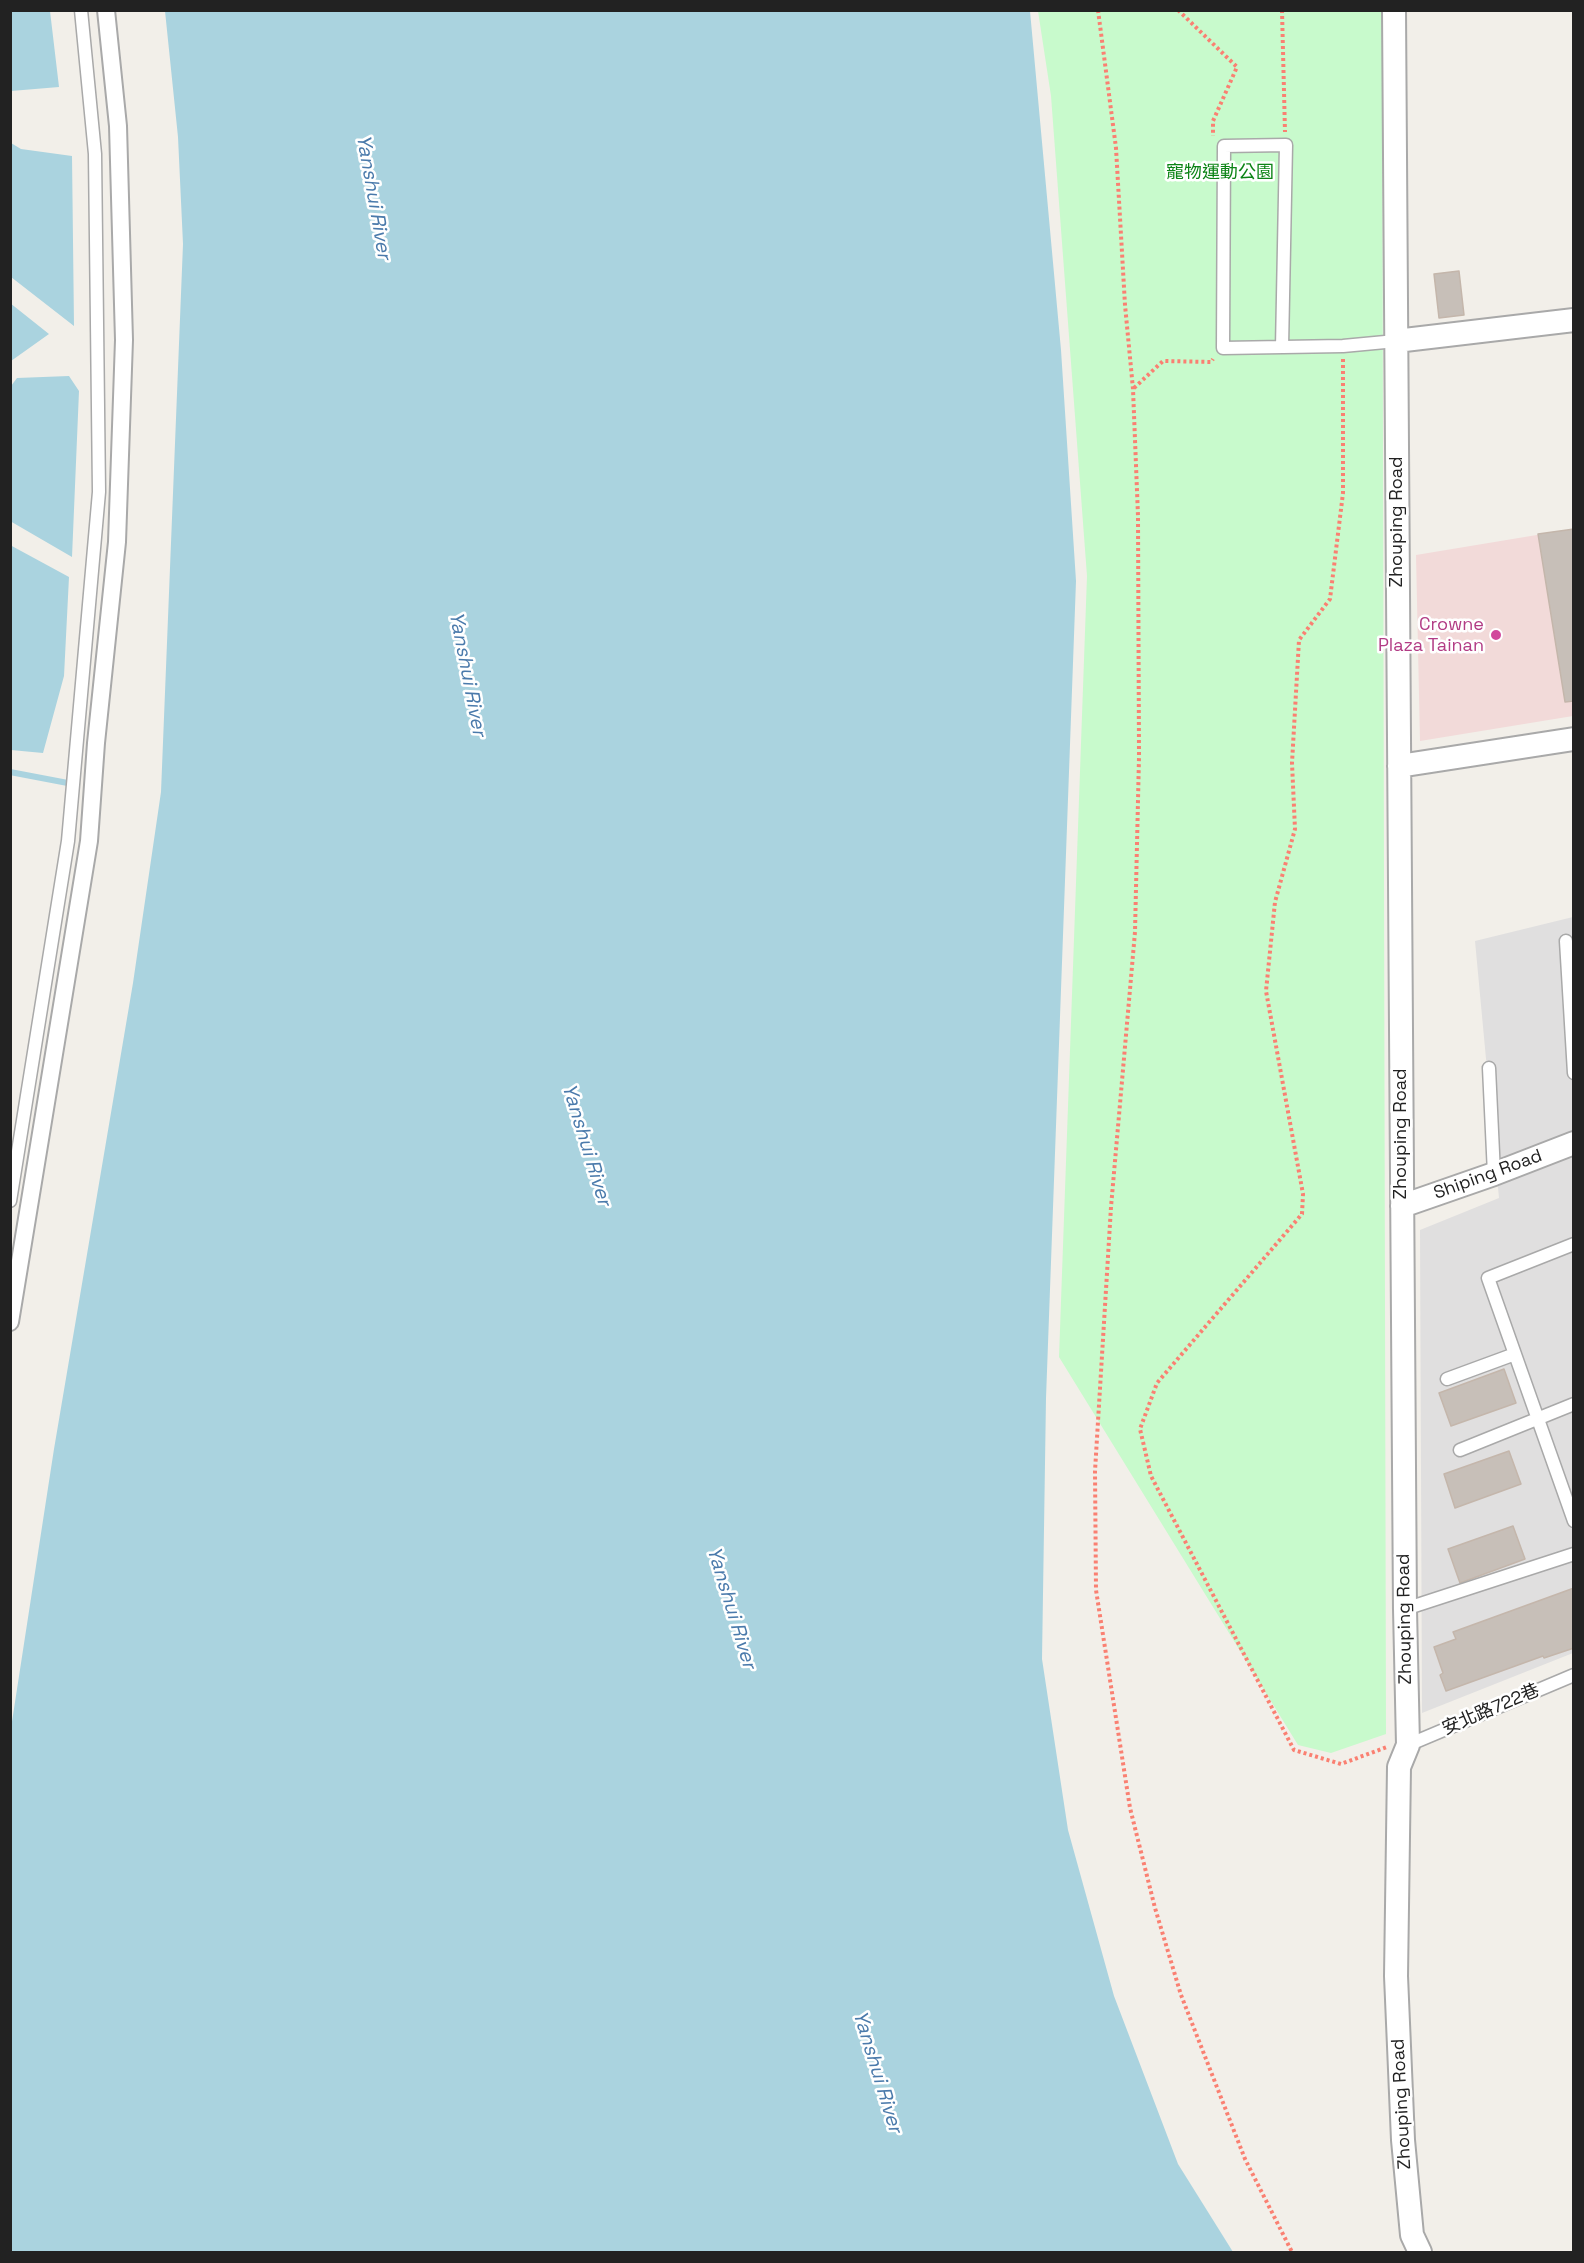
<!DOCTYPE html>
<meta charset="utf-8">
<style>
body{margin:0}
#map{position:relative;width:1584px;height:2263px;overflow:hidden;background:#f2efe9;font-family:"Space Grotesk",sans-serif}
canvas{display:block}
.frame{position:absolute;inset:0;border:12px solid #222;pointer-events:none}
</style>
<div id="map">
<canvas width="1584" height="2263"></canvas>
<div class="frame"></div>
</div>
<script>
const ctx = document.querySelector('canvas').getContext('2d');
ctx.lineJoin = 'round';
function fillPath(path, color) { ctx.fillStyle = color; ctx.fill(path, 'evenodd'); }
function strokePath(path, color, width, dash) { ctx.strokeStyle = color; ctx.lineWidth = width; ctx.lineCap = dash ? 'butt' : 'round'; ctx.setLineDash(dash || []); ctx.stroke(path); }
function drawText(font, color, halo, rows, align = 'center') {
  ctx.font = font + ' "Space Grotesk","Noto Sans TC",sans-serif'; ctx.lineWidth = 5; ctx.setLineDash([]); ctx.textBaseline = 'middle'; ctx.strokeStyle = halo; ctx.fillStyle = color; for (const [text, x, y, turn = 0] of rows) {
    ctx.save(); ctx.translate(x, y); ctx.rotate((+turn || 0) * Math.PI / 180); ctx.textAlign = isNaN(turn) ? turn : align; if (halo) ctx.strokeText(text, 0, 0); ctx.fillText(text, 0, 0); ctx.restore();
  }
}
const residential = new Path2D(`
 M1573,917V1653L1422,1713L1420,1230L1499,1198L1475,941Z`);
const commercial = new Path2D(`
 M1573,529V716L1420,741L1416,555Z`);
const park = new Path2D(`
 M1038,11H1382L1386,1734L1331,1753L1298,1745L1059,1357L1087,576L1051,96Z`);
const water = new Path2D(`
 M11,10L50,11L59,87L11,91Z
 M165,11H1030L1061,350L1076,581L1046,1398L1042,1659L1068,1830L1114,1996L1178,2164L1233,2252H11V1728L54,1449L133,983L161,792L183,244L178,137Z
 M11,143L21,149L72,156L74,326L11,277Z
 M10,303L49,334L11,361H10Z
 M69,376L79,391L72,557L10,521L11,386L17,378Z
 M10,545L69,577L64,676L43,753L11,750Z`);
const stream = new Path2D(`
 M10,772L73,784`);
const building = new Path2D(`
 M1459,271L1464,315L1439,318L1434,274Z
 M1574,529V701L1565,702L1538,534Z
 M1504,1369L1516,1403L1451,1426L1439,1393Z
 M1509,1451L1521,1484L1455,1508L1444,1474Z
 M1513,1526L1525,1559L1460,1583L1448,1549Z
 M1574,1588V1648L1544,1658L1543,1656L1446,1691L1440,1675L1443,1673L1434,1647L1456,1639L1453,1632Z`);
const path = new Path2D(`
 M1098,10L1116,148L1125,305L1133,389L1138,516L1139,757L1135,932L1111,1207L1095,1471L1096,1590L1130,1808L1155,1908L1181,1995L1245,2159L1292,2252
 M1178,10L1237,67L1213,121V136
 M1282,10L1285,132
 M1343,359V493L1330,599L1299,640L1292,763L1295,829L1275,902L1266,991L1303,1194L1302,1214L1157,1383L1140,1429L1151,1476L1294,1750L1341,1764L1387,1747
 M1134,388L1163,361L1211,362L1213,359`);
const service = new Path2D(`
 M1282,347L1286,145L1224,146L1223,348L1343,346L1396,341
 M1566,941L1574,1073
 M1489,1068L1494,1174
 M10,1201L68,841L99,492L95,154L81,10
 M1574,1244L1488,1278L1574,1521
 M1447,1379L1515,1354
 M1460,1450L1574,1404
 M1405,1609L1574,1554
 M1408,1745L1574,1675`);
const pedestrian = new Path2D(`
 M10,1322L89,841L96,743L117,542L124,340L118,126L106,10`);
const minor = new Path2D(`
 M1394,10L1405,1609L1408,1745L1399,1767L1396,1976L1403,2140L1412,2235L1420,2252
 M1396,341L1574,320
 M1399,766L1574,739
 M1402,1206L1494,1174L1574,1143`);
const markers = [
 [1496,635,6,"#d1479c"]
];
const parkNames = [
 ["寵物運動公園",1220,173]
];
const streetNames = [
 ["Zhouping Road",1397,522,-90],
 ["Zhouping Road",1401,1134,-90],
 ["Shiping Road",1488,1175,-20],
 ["Zhouping Road",1405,1619,-91],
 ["安北路722巷",1491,1710,-23],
 ["Zhouping Road",1402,2104,-93]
];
const hotelNames = [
 ["Crowne",1484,625],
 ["Plaza Tainan",1484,646]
];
const waterNames = [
 ["Yanshui River",373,197,80],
 ["Yanshui River",467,674,79],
 ["Yanshui River",586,1145,73],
 ["Yanshui River",731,1608,73],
 ["Yanshui River",877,2072,73]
];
fillPath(residential, '#e0dfdf');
fillPath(commercial, '#f2dad9');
fillPath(park, '#c8facc');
fillPath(water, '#aad3df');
strokePath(stream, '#aad3df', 6);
fillPath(building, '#c7bfb8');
strokePath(building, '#c4b6ab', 1.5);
strokePath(service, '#a9a9a9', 15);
strokePath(pedestrian, '#a9a9a9', 20);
strokePath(minor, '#a9a9a9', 26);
strokePath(path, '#fa8072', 4, [3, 3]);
strokePath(service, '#fff', 12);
strokePath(pedestrian, '#fff', 16);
strokePath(minor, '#fff', 22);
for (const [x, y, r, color] of markers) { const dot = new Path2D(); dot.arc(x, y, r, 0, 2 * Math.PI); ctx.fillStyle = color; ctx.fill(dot); strokePath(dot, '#fff', 2); }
drawText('18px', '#0c8416', '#fff', parkNames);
drawText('18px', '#222', '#fff', streetNames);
drawText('18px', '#b23c85', '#fff', hotelNames, 'right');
drawText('italic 20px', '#4a7aab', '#fff', waterNames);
</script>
